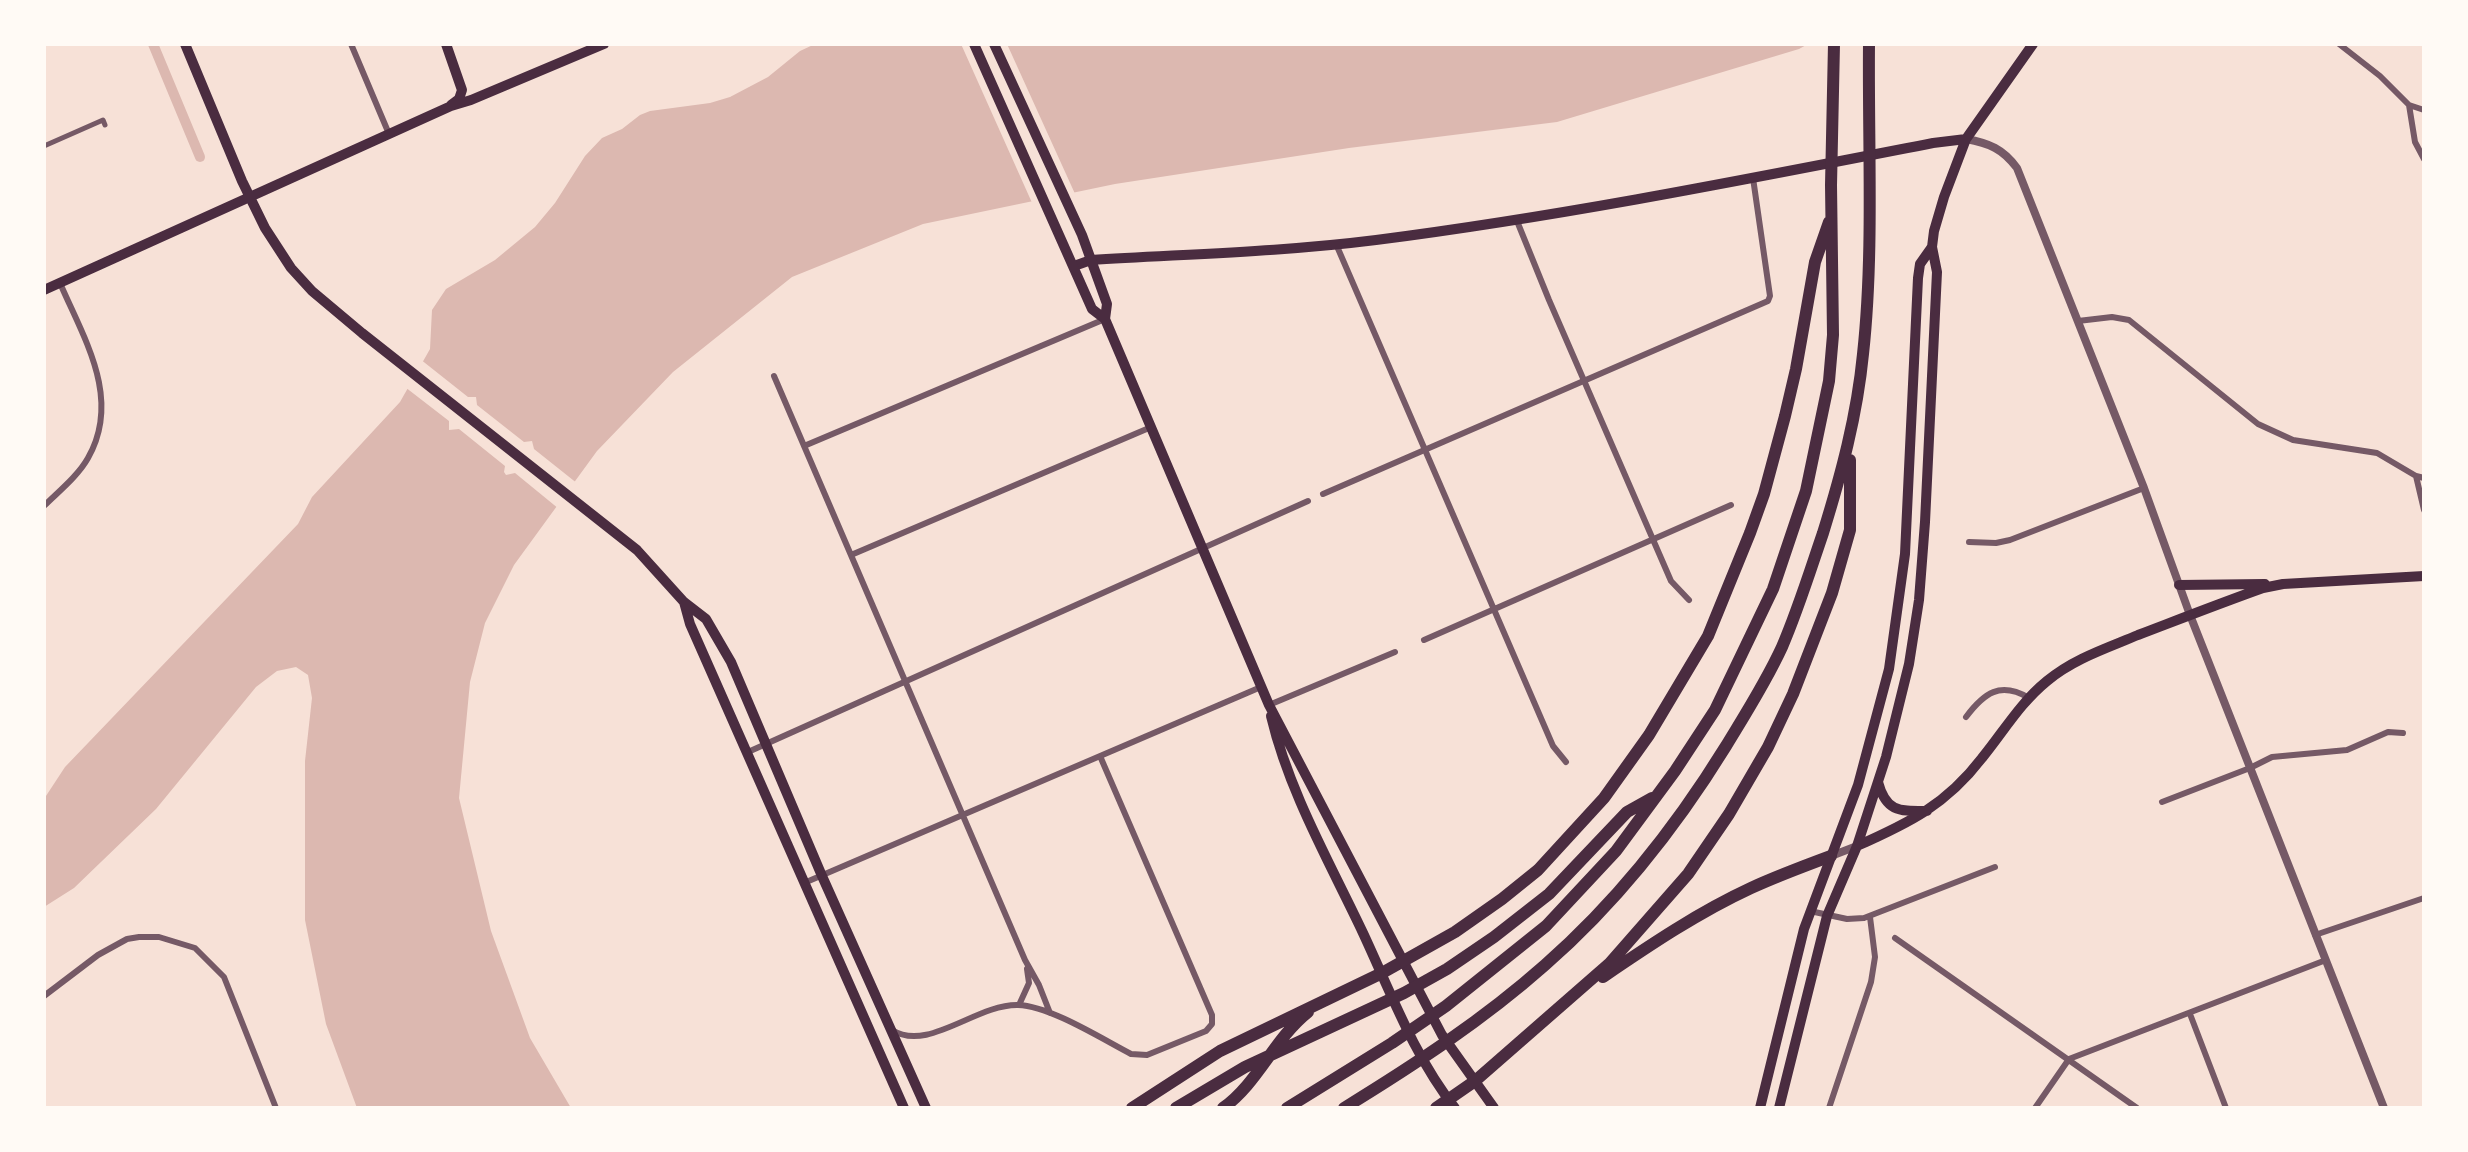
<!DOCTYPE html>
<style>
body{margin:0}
#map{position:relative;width:2468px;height:1152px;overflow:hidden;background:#f7e1d7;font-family:"Roboto Condensed",sans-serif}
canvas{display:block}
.frame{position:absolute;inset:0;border:46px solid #fffaf5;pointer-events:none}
</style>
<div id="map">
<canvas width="2468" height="1152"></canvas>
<div class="frame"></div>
</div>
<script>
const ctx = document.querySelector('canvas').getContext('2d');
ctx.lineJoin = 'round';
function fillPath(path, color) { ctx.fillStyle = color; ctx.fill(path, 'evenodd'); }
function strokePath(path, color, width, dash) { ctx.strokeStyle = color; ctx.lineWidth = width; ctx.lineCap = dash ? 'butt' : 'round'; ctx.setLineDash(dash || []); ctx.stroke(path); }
const water = new Path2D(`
 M815,44H1808L1799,49L1557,122L1349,148L1115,184L923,224L792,277L673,372L597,451L514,565L485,623L470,682L459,798L491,931L530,1038L571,1108H357L326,1024L305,920V761L312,698L308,675L296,667L277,671L256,687L156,809L74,888L44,907V799L65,767L298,524L312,497L400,402L430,349L432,310L446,289L495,260L535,227L555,203L585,156L602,138L622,129L640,115L650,111L710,103L730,97L768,77L800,51Z`);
const pier = new Path2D(`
 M961,44H1007L1076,196L1033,205Z
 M420,359L468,397H476L477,405L524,442L532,441L534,449L578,484L559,509L515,473L506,475L504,472L505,466L459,429L449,430V421L405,387Z`);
const canal = new Path2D(`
 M153,44L200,157`);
const pedestrian = new Path2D(`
 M44,146L103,120L105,125`);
const minor = new Path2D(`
 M351,44L389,134
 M2339,44L2380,76L2409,105L2424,110
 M2409,105L2415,142L2424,159
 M1517,221L1549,300L1671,581L1689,600
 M1336,244L1553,746L1566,762
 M2078,321L2112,317L2129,320L2258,424L2293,440L2377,453L2416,476L2424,478
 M774,376L1025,960L1039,985L1050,1013
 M804,446L1105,319
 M2416,476L2424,510
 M1323,494L1768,301L1770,296L1753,178
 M44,506C58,492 78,476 88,458C122,398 84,339 60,283
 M1969,542L1996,543L2010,540L2144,488
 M851,555L1149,428
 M1424,640L1731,505
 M1269,705L1395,652
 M1966,717C1984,693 2000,681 2029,698
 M748,752L1308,501
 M2162,802L2250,768L2272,757L2347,750L2388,732L2403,733
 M804,883L1261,687
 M1810,911L1847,919L1864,918L1995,867
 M2315,935L2424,898
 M1895,938L2137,1108
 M44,996L98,955L127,939L139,937H159L195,948L224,977L276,1108
 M1019,1005L1029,983L1027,969
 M2190,1014L2226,1108
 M892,1030C928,1053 976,1004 1018,1005C1050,1006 1102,1039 1131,1054L1147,1055L1206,1031L1212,1024V1015L1100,756
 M1829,1108L1871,982L1875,957L1870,917
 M2035,1108L2069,1059L2326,960`);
const tertiary = new Path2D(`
 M1966,139C1989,143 2003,149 2017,168L2144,488L2190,615L2384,1108
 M1831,856L1857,846`);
const secondary = new Path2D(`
 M185,44L242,181L265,228L291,268L312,291L362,333L637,550L684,602L706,619L731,662L822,876L926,1108
 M446,44L462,90L459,99L451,105
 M1074,266L1091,260C1186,254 1281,252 1376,240C1563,216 1748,179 1933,143L1966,139
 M44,290L451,106L471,100L604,44
 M2179,585L2265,584
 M684,602L690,624L904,1108
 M1878,782C1886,812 1899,811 1927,811
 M1857,846C1909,823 1946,805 1982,758C2004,731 2020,703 2047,681C2073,659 2107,648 2138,635C2180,619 2221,603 2263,588L2283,584L2424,576
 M1760,1108L1804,929L1858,785L1889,669L1905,554L1918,278L1920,264L1932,247
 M1779,1108L1827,916L1857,846L1886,757L1909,664L1919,600L1925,522L1937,272L1932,247L1934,231L1944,197L1966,139L2033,44`);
const primary = new Path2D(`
 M974,44L1092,309L1105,319
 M994,44L1082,235L1107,304L1105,319L1269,705L1442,1035L1494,1108
 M1271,716C1289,792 1330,863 1363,933C1391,993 1414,1056 1455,1108`);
const motorway = new Path2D(`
 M1603,977C1650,945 1699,912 1751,888C1777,876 1804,866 1831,856
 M1132,1108L1220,1051L1382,973L1455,932L1502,899L1538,870L1604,798L1649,735L1708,636L1750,533L1764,494L1785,416L1796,369L1815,262L1829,222
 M1176,1108L1245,1067L1404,993L1447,969L1494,937L1549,894L1627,812L1652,798
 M1223,1108C1258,1083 1274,1039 1308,1012
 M1287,1108L1392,1043L1446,1006L1546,926L1616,851L1675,771L1715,710L1773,589L1806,491L1829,381L1833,335L1831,185L1834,44
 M1344,1108C1414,1065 1483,1020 1545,965C1617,902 1676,827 1726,746C1746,713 1766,682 1782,647C1798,610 1810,571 1823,533C1841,475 1857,416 1863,354C1874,254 1868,145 1869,44
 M1436,1108L1475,1081L1610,963L1688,874L1729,814L1768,747L1793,694L1832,593L1850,530V460`);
fillPath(water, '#dcb8b0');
fillPath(pier, '#f7e1d7');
strokePath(canal, '#dcb8b0', 10);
strokePath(pedestrian, '#755966', 5);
strokePath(minor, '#755966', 6);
strokePath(tertiary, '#755966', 8);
strokePath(secondary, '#4a2c40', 10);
strokePath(primary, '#4a2c40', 10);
strokePath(motorway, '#4a2c40', 12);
</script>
